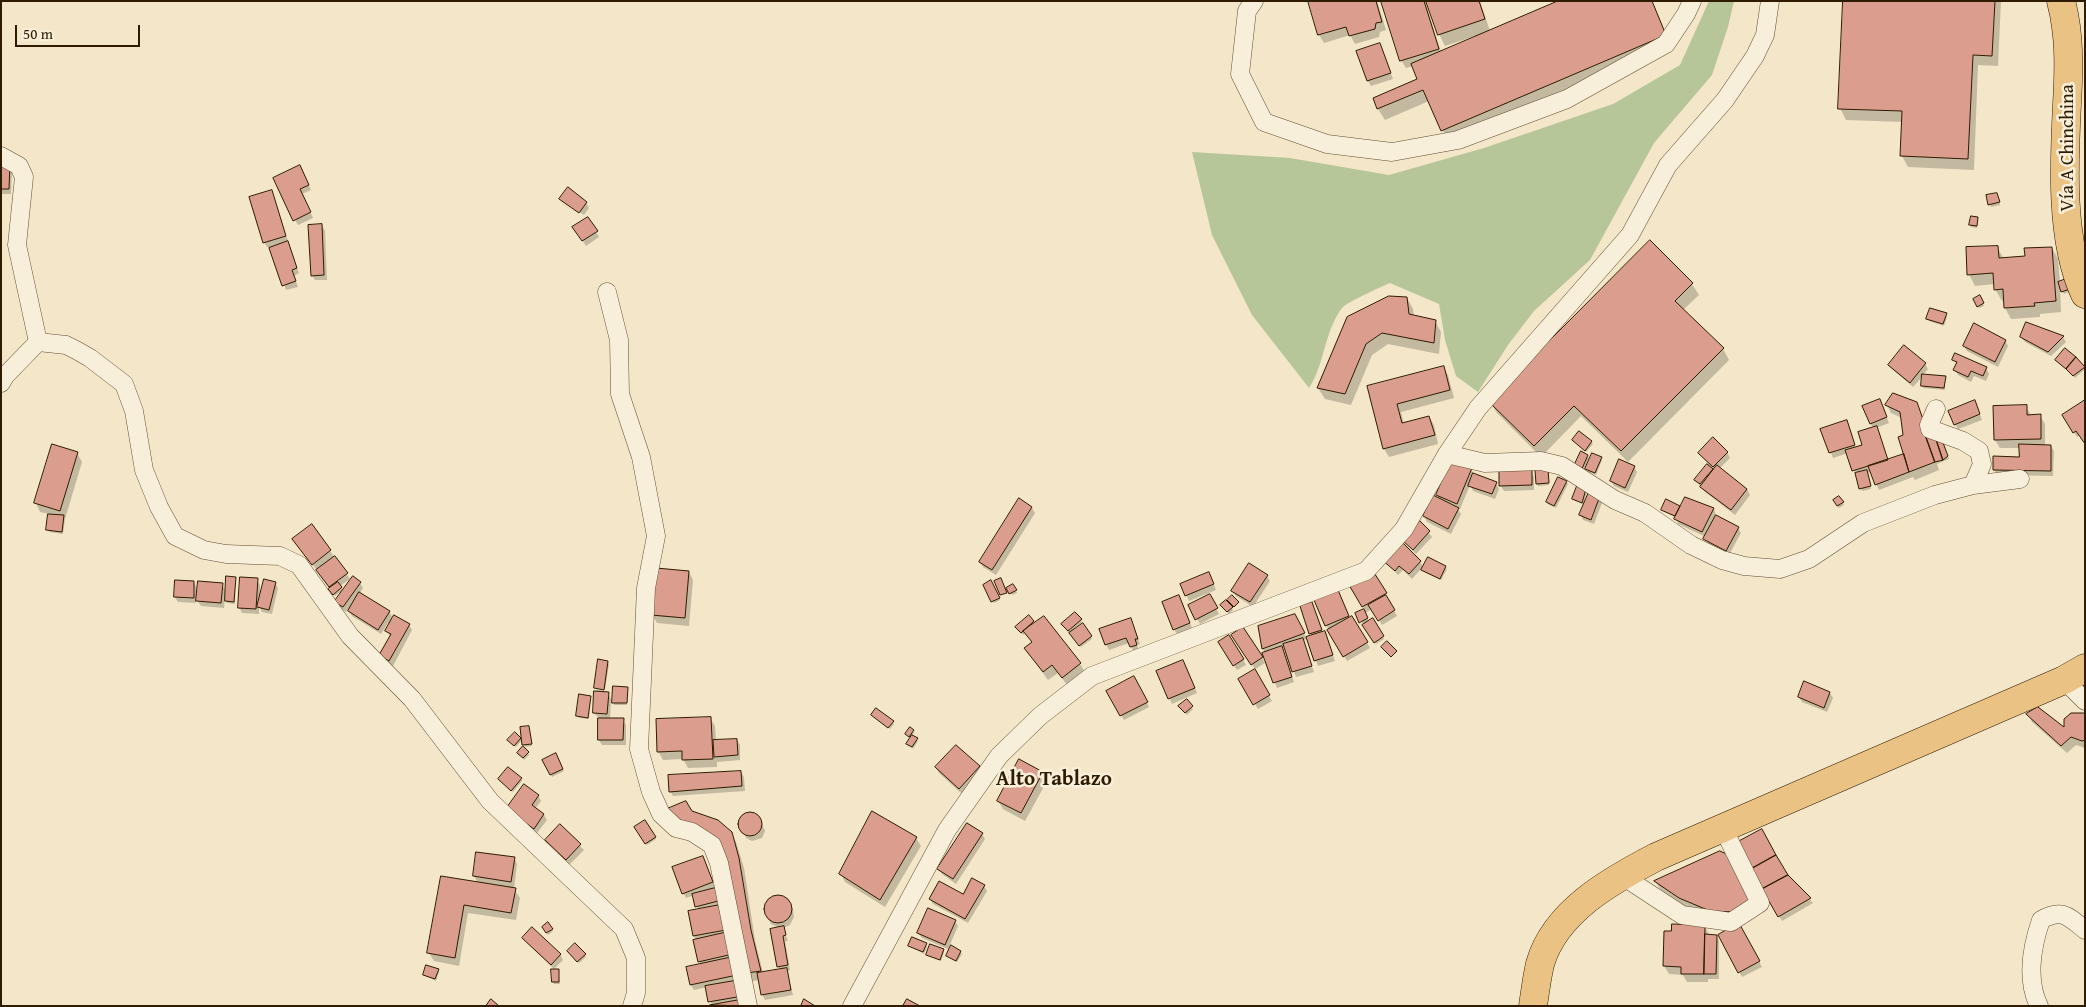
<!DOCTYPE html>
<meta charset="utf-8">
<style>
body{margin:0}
#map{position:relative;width:2086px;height:1007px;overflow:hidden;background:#f4e6c8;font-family:"Gentium Book Plus",serif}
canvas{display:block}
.frame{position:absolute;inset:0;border:2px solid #2e1b00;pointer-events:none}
.scale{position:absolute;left:15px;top:25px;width:125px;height:22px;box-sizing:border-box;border:2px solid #2e1b00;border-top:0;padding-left:6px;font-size:15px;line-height:18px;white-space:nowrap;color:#2e1b00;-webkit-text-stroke:4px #f8efdb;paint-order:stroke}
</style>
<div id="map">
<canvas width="2086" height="1007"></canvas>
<div class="frame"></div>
<div class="scale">50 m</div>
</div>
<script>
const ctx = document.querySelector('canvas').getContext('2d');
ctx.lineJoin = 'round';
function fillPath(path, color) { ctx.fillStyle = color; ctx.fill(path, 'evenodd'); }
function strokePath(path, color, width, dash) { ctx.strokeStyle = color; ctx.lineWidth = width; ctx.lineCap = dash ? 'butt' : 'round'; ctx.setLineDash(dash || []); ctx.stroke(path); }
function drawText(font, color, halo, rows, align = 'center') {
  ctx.font = font + ' "Gentium Book Plus",serif'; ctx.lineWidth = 5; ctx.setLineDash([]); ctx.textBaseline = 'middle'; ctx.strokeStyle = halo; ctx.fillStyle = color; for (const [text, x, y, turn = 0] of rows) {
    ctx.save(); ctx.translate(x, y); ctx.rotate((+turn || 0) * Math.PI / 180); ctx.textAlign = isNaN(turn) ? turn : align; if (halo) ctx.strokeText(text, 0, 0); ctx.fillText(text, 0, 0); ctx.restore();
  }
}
const green = new Path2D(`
 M1709,1H1734L1728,27L1712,75L1654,143L1590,260L1534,311L1508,345L1478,392L1456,376L1445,340L1439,304L1390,283C1381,287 1347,302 1342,308C1324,332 1325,364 1309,388L1252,315L1212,235L1192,152L1290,158L1389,175L1484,148L1613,104L1680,65Z`);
const shadow = new Path2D(`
 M1309,1H1377L1386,30L1380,32L1379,37L1355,44L1350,35L1324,43L1319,35Z
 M1383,1H1425L1441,52L1475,38V36L1445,46L1439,34L1428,1H1480L1490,31L1652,1L1671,46L1448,141L1429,101L1385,120L1378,109L1374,99L1419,80L1413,66L1406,68L1401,60Z
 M1844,1H2001L1998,66L1978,65L1974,170L1908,167L1902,156L1903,122L1846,120L1840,108Z
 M1380,45L1393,79L1371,86L1368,81Z
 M1,164L12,170L11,194H1Z
 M303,172L311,190L302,194L313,218L298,225L295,220Z
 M271,191L288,241L286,242L299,273L294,276L298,287L286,290L270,247H267L264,242Z
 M1987,196H1998L2000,205L1991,207Z
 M561,199L586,202L589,208L584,215L563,201V204L582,218L564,205Z
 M1978,218L1977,228L1971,227L1970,224Z
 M588,219L599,237L586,246L574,227Z
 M322,225L325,231L327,280H315L312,275Z
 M1650,242L1692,284L1699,295L1683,310L1723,349L1729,360L1628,462L1581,416L1541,457L1497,413L1490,402Z
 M1997,247L2004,259L2026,258L2052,248L2058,259L2060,283L2073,290L2064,294L2060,287L2061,312L2040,314V317L2011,319L2005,308L2004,300L2002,301L1995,289V284L1975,286L1969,274Z
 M1980,297L1984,306L1979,308L1975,300Z
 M1407,298L1413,309L1414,316L1435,321L1441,332L1439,354L1388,344L1372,355L1351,405L1325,399L1318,388Z
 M1946,314L1947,317L1944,326L1929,321L1927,319Z
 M2021,337H2063L2066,342L2051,356L2025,342Z
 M2005,340L2008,346L1998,367L1967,351L1964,346Z
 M2065,350L2085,369L2075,378L2057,360Z
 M1954,360L1986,368L1989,374L1986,381L1974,376L1971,382L1958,375L1955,370L1957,365Z
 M1925,364L1928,369L1923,375L1945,377V390L1923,388V376L1913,387L1893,370L1889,365Z
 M1443,367L1448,375L1454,398L1401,412L1404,424L1429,417L1434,425L1438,444L1389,457L1384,449L1369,387Z
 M1916,403L1930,437L1943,443L1949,459L1937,464L1939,470L1915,480L1913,477L1879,490L1871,472L1867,473L1871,489L1862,491L1848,453L1833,458L1822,430L1849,427L1856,448L1864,446L1874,429L1871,424L1882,406L1889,423L1876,428L1888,461L1905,454L1904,436L1902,418L1891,413L1887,405Z
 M1977,407L1982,420L1958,429L1955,424Z
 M2026,407L2031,415L2040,416L2045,424V446H2051L2054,451L2053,476L1997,475L1994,469L2020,458V448H2000L1995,440Z
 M2063,416L2080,435L2077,437Z
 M1580,432L1593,444L1586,452L1573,440Z
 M1727,452L1730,458L1719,469L1747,489L1750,495L1735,515L1705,492L1695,480L1708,464L1700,453Z
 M77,453L82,462L65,519L63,534L49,532V514L40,512L36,503Z
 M1587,456L1589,458L1582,473L1576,470Z
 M1601,458L1602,460L1596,475L1588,472L1587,469Z
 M1634,467L1637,472L1628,492L1614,486L1611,481Z
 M1471,469L1474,474L1496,483L1499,489L1495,499L1473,491L1470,485L1460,509L1457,508L1461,514L1451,534L1427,522L1424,516L1440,500L1437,495Z
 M1547,471L1549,485L1538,486L1537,484Z
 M1531,472L1534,477V490L1504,491L1500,485Z
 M1566,482L1568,484L1556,508L1548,504L1547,502Z
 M1586,490L1587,492L1584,501L1599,497L1602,503L1594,524L1583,520L1580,514L1584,505L1574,499Z
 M1686,498L1714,509L1716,516L1738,528L1741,533L1729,555L1708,544L1706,537L1678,524L1676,518L1662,510L1679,507L1680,509Z
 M1839,498L1844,505L1839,508L1834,501Z
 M1032,508L1035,513L996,575L983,567L980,562Z
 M1420,523L1432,537L1416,554L1403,540Z
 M297,544L330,551L350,579L340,586L343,590L335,596L316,569Z
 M1383,559L1420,562L1424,568L1445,567L1447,569L1441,580L1424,572L1422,568L1412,579L1403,570L1398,575Z
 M689,572L693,580L689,626L657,623L652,614Z
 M1373,573L1397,616L1382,625L1372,609L1365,613L1369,622L1372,620L1384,639L1376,644L1357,614L1365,610L1351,586Z
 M1267,576L1270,581L1253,607L1236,596L1233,591Z
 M235,578V604L227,603L225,598L224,608L201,606L196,599V603L178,602L175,597L194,582L198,591L222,585L227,592Z
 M1212,579L1216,590L1189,601L1182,584Z
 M257,580L260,585V596L275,583L278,588L272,614L262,612L259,607V614L242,613L239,607Z
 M991,582L1000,600L994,603L984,585Z
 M360,583L363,588L360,593L389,611L393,619L409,625L412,630L393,666L384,661L381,655L391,637L386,631L390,624L388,623L381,634L352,616L348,609L346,612L339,607L336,602Z
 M1013,586L1017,593L1012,595L1008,589Z
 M1210,596L1219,614L1200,624L1190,606Z
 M1340,597L1350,619L1352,617L1370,648L1347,661L1329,631L1316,601Z
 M1182,602L1192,628L1177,634L1174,629Z
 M1312,604L1323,633L1327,638L1335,661L1318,666L1308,639L1303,640L1314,672L1296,677L1285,647L1281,648L1294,682L1277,688L1263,649L1298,621L1306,638L1312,636L1310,633Z
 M1223,607L1232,608L1233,610L1229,614Z
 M1029,616L1035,624L1080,664L1085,672L1067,685L1058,673L1048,680L1025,648L1033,643L1026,632L1023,635L1018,629Z
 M1081,620L1082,622L1075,628L1076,630L1083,625L1092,639L1081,647L1064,627Z
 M1131,620L1140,644L1137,645L1139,650L1134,652L1129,643L1109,650L1106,644Z
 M1236,640L1262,658L1265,663L1255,669Z
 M1222,648L1243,659L1246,665L1237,670Z
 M607,662L609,664L605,689L595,687Z
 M1186,667L1197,693L1172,704L1158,672Z
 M1254,671L1272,701L1258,709L1240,680Z
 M1134,678L1149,707L1124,720L1108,691Z
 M627,688V705H614L613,702Z
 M596,690L605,691L604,693H608L611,699L610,720H623L626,725V745H602L599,740V718L594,713L598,693Z
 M1830,693L1833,698L1827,712L1802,702L1799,697Z
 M590,697L589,719L579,718L577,716Z
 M1186,700L1193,709L1187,715L1181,708Z
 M2080,713L2085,714V748L2076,745L2067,753L2032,722L2028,714L2065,729L2072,714Z
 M872,715L893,722L894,724L890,729Z
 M710,718L715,726L716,741L737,740L740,745V760L717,762V767L688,768L683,759L663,760L658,751Z
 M521,729L529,730L532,746L525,747Z
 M913,731L914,733L912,736L918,741L913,749L908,744L911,738L908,736Z
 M515,733L522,740L516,747L510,742Z
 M518,753H528L529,755L524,760Z
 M555,755L564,771L552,777L544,760Z
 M936,767H979L982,772L962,794L939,773Z
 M741,772L744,777L745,791L673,796L670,791Z
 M1042,773L1047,781L1025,821L1003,809L998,801Z
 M499,779H521L522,781L513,792Z
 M538,795L541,801L535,809L544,815L547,820L537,833L510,814Z
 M692,812L731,833L736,842L744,868L755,940L763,973L780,970L778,966L779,928L771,924L764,910L767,902L778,896L789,903L793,909L794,917L790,925L783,928L788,941H785L790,970L787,971L793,995L765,1000L762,994L760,980L753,981L748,973L721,850Z
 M746,814H754L760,818L765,831L762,838L752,841L746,838L740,822Z
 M644,822L656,839L647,845L636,828Z
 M560,825L584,850L569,865L546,840Z
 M982,834L985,839L956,884L942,874L939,869Z
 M916,838L921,846L885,907L845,882L841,874Z
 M1738,844L1787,876L1813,903L1782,921Z
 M514,858L517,864L514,889L520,898L516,920L468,913L459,966L434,961L429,953L478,883L474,876Z
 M706,863L715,889L747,1006H712L707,987L694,990L691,985L687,968L701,965L689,912L699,910L694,895L686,898L683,893Z
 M1655,881L1756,911L1715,919L1685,906L1660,889Z
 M984,886L987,891L968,923L933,904L930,899L964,896Z
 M955,921L958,926L948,949L922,938L918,933Z
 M548,924L553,931L548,935L543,927Z
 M1739,925L1762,967L1742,977L1720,935Z
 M1705,926L1709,935L1716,936L1719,941V979H1708V982H1687L1683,975L1669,974L1664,966L1673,932Z
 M524,938L560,954L563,960L554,969L527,943Z
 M926,944L927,947L924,954L910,946Z
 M943,950L944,952L941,961L927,955Z
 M960,952L962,954L957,962L947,956Z
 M570,954L585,955L586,957L579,963Z
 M438,970L439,972L436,981L424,975Z
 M558,970L560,984H554L553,982Z`);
const building = new Path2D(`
 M1308,1H1376L1382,22L1376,23L1375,29L1349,36L1346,27L1318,35Z
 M1381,1H1424L1439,49L1400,61Z
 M1426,1H1479L1485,19L1438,35Z
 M1558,1H1652L1666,35L1441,131L1423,90L1377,109L1373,98L1417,79L1411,64Z
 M1843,1H1995L1992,56L1973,55L1968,159L1900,156L1902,111L1838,109Z
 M1380,43L1391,73L1367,81L1356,51Z
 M1,163H10L9,189H1Z
 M300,165L309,185L300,189L311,212L293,221L273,178Z
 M568,187L587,202L579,213L559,199Z
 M272,190L286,236L263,243L249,197Z
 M1997,193L2000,202L1988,205L1986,195Z
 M1971,216L1978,217L1977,226L1969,225Z
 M588,217L598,231L582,241L572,227Z
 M322,224L324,275L311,276L308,225Z
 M1650,240L1693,283L1675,301L1724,348L1621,451L1574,406L1534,446L1489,402Z
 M288,241L297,268L292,270L296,281L282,286L269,248Z
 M1998,246L1999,258L2025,256L2024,248L2052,247L2056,301L2034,303L2035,306L2004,308L2003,289L1994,290L1993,273L1967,275L1966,247Z
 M2069,278L2073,288L2061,292L2058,282Z
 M1980,295L1984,303L1977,307L1973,299Z
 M1389,296L1407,297L1409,314L1436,320L1434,343L1382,333L1366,344L1345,394L1317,388L1347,317Z
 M1930,308L1947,313L1943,324L1926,319Z
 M2026,322L2064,336L2048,352L2020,337Z
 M1974,323L2006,340L1995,362L1963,346Z
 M1904,345L1926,363L1910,383L1888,365Z
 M2065,348L2076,357L2066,369L2055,360Z
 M1955,353L1987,367L1983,376L1971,371L1968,377L1953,370L1957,362L1952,360Z
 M2076,357L2085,367L2073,376L2066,369Z
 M1444,366L1450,390L1397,404L1402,423L1429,416L1435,435L1383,449L1367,386Z
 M1922,374L1946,376L1944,388L1921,386Z
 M1893,393L1917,402L1926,428V437L1935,462L1909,472L1898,437L1903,435L1900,412L1885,405Z
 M1880,399L1887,417L1870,424L1862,406Z
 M1975,400L1980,414L1954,425L1948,411Z
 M2085,400V444L2076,431L2073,433L2062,415Z
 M2027,405V415L2041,414V439L1994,440L1993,406Z
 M1847,420L1855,445L1829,453L1820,429Z
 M1877,426L1888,460L1852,471L1845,450L1862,445L1858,432Z
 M1579,431L1592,441L1585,451L1572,440Z
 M1713,437L1728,452L1713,467L1698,453Z
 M1926,437L1936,439L1943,460L1935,462Z
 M1936,439L1942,440L1948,456L1943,460Z
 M52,444L78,452L60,511L34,503Z
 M2019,444L2051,445V471L1993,470V456L2019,457Z
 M1581,451L1588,455L1581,471L1573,468Z
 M1592,453L1602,457L1595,473L1585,469Z
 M1904,454L1909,472L1875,485L1868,466Z
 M1619,459L1635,466L1625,488L1610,481Z
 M1451,460L1472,468L1457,504L1436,495Z
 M1707,464L1713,469L1700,484L1694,480Z
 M1717,465L1747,489L1731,510L1700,487Z
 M1548,469L1549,483L1536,484L1535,470Z
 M1532,470V485L1499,486V471Z
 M1867,470L1871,486L1859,489L1855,473Z
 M1473,473L1497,482L1492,494L1468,486Z
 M1558,477L1567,481L1554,506L1546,502Z
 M1577,486L1586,489L1582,503L1572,499Z
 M1589,492L1600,496L1591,520L1579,515Z
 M1433,495L1459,508L1448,529L1423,516Z
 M1839,496L1844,502L1837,506L1833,500Z
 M1685,497L1714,508L1702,532L1674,519Z
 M1019,498L1032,507L992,570L979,562Z
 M1666,499L1680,506L1675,516L1661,510Z
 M48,514L64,515L62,532L46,530Z
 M1716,515L1739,527L1726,551L1703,539Z
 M1420,521L1430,531L1413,550L1402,540Z
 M312,524L331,550L312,565L292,539Z
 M1399,539L1421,561L1409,574L1399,566L1395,571L1381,559Z
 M335,556L348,573L329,587L316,570Z
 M1428,557L1446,566L1440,579L1421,570Z
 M1249,563L1268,575L1250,602L1231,591Z
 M656,568L689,571L685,618L651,615Z
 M1373,571L1387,593L1362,607L1349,585Z
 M1209,572L1214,584L1185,596L1180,584Z
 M226,576L236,577L234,602L225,601Z
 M353,576L361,582L343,607L334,602Z
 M240,577L258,578L256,609L238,608Z
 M1001,578L1007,593L1000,595L994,581Z
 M264,579L276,582L269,610L257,607Z
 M175,580L194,581V598L174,597Z
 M991,580L1000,598L991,602L983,585Z
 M198,581L223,583L221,603L196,601Z
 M338,582L342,587L333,595L328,589Z
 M1013,584L1017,590L1009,594L1006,588Z
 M1338,590L1349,616L1325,626L1314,600Z
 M359,592L390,611L378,630L348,611Z
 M1210,594L1218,608L1195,620L1188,605Z
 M1179,595L1190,623L1173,630L1162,602Z
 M1232,595L1239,602L1234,607L1227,600Z
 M1386,595L1395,610L1378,621L1368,605Z
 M1226,600L1233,607L1227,612L1220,605Z
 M1312,602L1322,630L1309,634L1300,606Z
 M1364,609L1368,618L1359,623L1355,613Z
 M1075,612L1082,619L1068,631L1061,624Z
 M1295,614L1305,633L1262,649L1258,626Z
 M394,615L410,624L389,661L379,655L391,634L385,631Z
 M1029,615L1034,621L1021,633L1015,627Z
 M1044,616L1081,663L1062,678L1052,665L1043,672L1024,648L1032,642L1023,631Z
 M1352,616L1368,642L1343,657L1327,630Z
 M1131,618L1138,639H1135L1137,645L1130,647L1126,638L1105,645L1099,629Z
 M1373,618L1384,636L1374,643L1362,625Z
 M1083,623L1092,636L1079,646L1069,633Z
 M1243,627L1263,657L1251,665L1231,635Z
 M1325,631L1333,655L1314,661L1306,637Z
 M1229,635L1244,659L1233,666L1218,642Z
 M1303,638L1312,666L1292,672L1283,644Z
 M1387,641L1397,651L1391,657L1381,647Z
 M1282,646L1292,677L1273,683L1262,653Z
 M598,659L608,661L604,690L594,688Z
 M1183,660L1195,688L1168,699L1156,671Z
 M1255,669L1270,695L1253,705L1238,679Z
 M1134,676L1148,702L1120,716L1106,691Z
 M1804,681L1830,692L1824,708L1798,697Z
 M613,686L628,687L627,703H612Z
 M594,691L609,692L607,714L593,713Z
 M579,694L591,696L588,718L576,716Z
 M1187,699L1193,706L1185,713L1178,706Z
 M2038,707L2064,727V719L2071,713H2085V740L2082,741L2071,737L2061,746L2026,714Z
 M876,708L894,721L888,728L871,715Z
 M711,717L713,759L682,760V751L657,752L656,719Z
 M598,718H624L623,740H598Z
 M529,726L532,744L522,745L520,727Z
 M910,727L914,730L909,737L905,734Z
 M515,732L521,738L514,746L507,740Z
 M912,735L918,738L912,747L906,744Z
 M737,739L738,755L714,757L713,740Z
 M956,745L980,766L959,789L935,767Z
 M523,746L529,752L523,758L517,753Z
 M556,753L563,769L550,775L542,760Z
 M1019,759L1043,772L1021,813L997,801Z
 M508,767L522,778L511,791L498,779Z
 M741,771L742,786L669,792L668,775Z
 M524,784L539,795L532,805L544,814L534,829L506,809Z
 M686,801L692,811L718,820L732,832L739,858L751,930L761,971L747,973L705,833L677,823L667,809Z
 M872,811L917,837L880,900L839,874Z
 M738 824a12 12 0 1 1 24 0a12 12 0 1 1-24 0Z
 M645,820L656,837L645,844L634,827Z
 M967,823L983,833L953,879L937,869Z
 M560,824L581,844L566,860L545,840Z
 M1762,829L1776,855L1751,869L1736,843Z
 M1720,851L1733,857L1752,902L1735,912L1710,911L1679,898L1654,881Z
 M476,852L515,857L511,882L473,876Z
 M1776,855L1788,875L1762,889L1751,869Z
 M703,856L713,882L682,894L672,867Z
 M1788,875L1811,898L1778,917L1762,889Z
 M441,876L516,888L511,913L464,905L455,958L427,953Z
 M972,878L985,885L965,919L929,899L939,881L963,894Z
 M719,887L722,900L695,907L692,894Z
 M764 909a14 14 0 1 1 28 0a14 14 0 1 1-28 0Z
 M720,905L726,930L693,936L688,911Z
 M928,908L956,920L945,945L917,933Z
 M548,922L553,929L546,933L542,927Z
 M1739,923L1760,961L1738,973L1718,935Z
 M1672,924L1705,925L1704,974H1681V967L1663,966L1664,931H1671Z
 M784,926L786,935L783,936L788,965L777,967L770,929Z
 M532,927L561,954L551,965L522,938Z
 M728,932L733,954L698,962L693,940Z
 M1705,934L1717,935L1716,974H1704Z
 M912,937L927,943L923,952L908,946Z
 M575,943L586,954L577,962L567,951Z
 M930,944L944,949L940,960L926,955Z
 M951,945L961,951L956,961L946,956Z
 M733,957L737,975L690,985L686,967Z
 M426,965L439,969L435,979L423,975Z
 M787,968L791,990L761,995L757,973Z
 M551,969H559V982H552Z
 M740,980L743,996L708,1002L705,986Z
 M491,999L499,1006H486Z
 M745,999L746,1006L710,1005Z
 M804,999L815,1006H801Z
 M907,999L920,1006H903Z`);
const street = new Path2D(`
 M1254,1L1247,11L1240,74L1264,122L1327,144L1392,152L1458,140L1567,99L1666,44L1686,14L1692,1
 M1,156L19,166L24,177L17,245L38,342
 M607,292L619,340L620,394L641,457L656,536L646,588L639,749L651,792L661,814L676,828L692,832L712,845L719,863L748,1006
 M1,383L5,376L38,342L66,345L76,350L90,358L124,384L134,411L144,470L159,507L175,536L204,550L226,554L280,556L299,565L350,636L412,699L490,801L624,929L636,958V993L632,1006
 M1936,409L1929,425L1930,429L1963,441L1979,451L1982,464L1973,485
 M1447,454L1485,463L1541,461L1562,466L1615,500L1645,513L1691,545L1722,560L1744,566L1780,569L1809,559L1863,523L1935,495L1973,485L2020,479
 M2064,680L2085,701
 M1621,875L1682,915L1731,922L1760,903L1723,828
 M852,1006L947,830L999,756L1040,716L1092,676L1366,571L1404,529L1447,454L1478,408L1630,235L1668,165L1725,100L1755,56L1765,35L1770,1
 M2039,1006C2026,980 2032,946 2041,920C2062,908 2068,916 2085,930`);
const primary = new Path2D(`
 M2061,1C2070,35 2069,69 2067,104C2064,162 2060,241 2085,294
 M1533,1006C1535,992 1537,977 1540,964C1555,911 1612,880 1656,857L2064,680L2085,668`);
const streetNames = [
 ["Vía A Chinchina",2068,148,-90]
];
const quarterNames = [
 ["Alto Tablazo",1054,780]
];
fillPath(green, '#b7c699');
fillPath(shadow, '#0003');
fillPath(building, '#db9d8e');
strokePath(building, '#2e1b00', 1);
strokePath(street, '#604e32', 19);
strokePath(primary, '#2e1b00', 29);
strokePath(street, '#f8efdb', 18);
strokePath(primary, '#eac384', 28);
drawText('19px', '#2e1b00', '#f8efdb', streetNames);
drawText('bold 21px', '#2e1b00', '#f8efdb', quarterNames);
</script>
